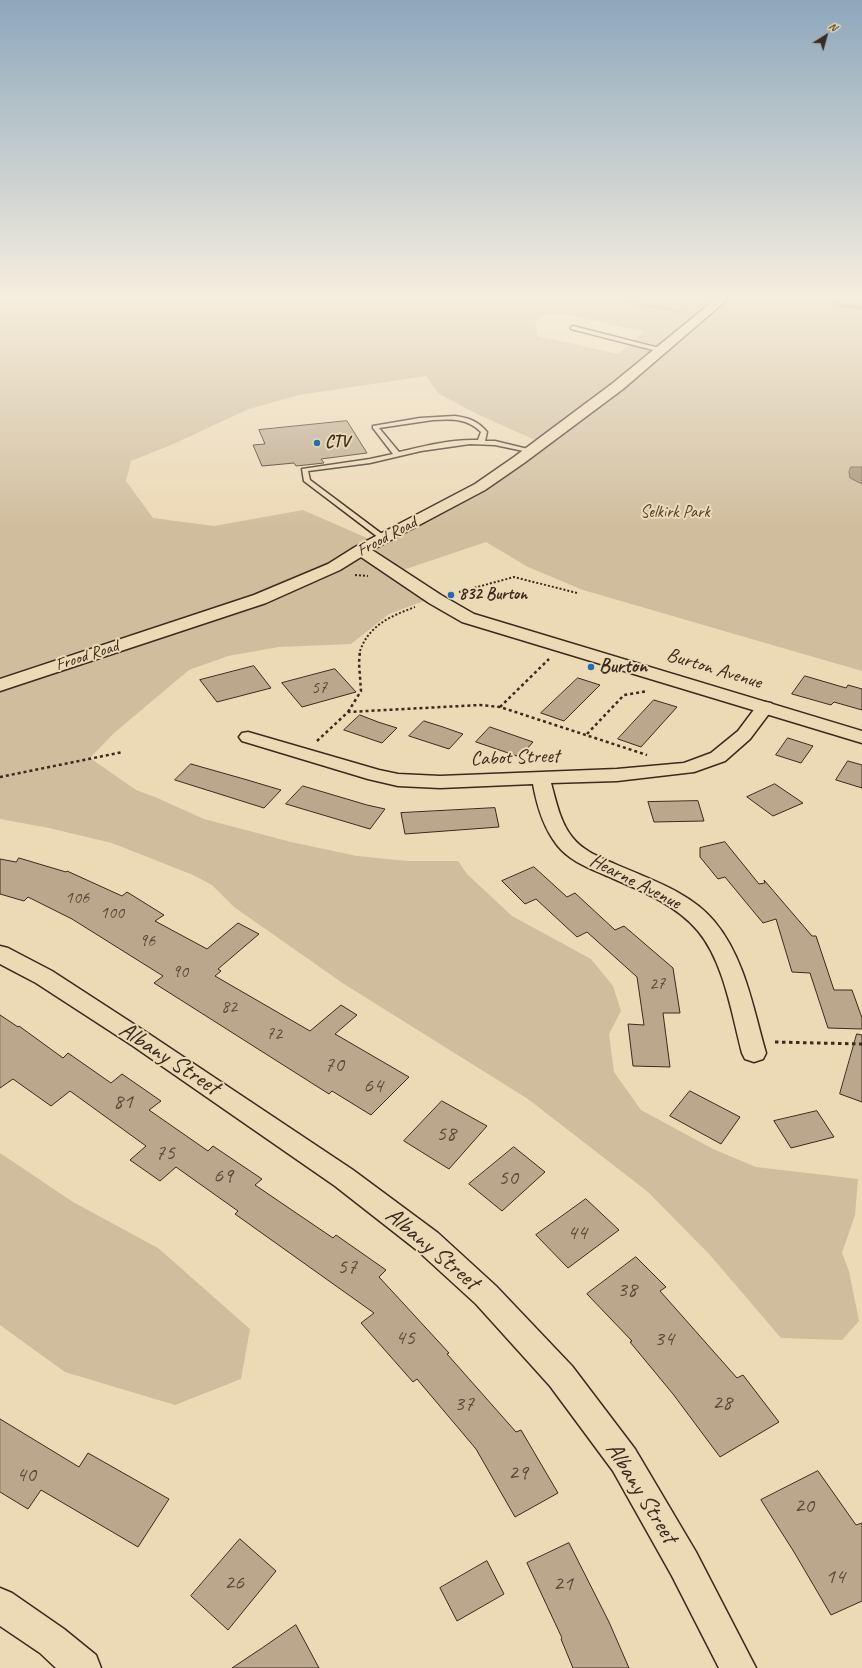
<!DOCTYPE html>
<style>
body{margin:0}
#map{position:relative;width:862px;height:1668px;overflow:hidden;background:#ecd9b6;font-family:Caveat,sans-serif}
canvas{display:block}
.north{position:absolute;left:806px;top:16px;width:40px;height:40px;-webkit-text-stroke:3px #ecd9b6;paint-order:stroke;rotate:37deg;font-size:11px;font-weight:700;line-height:16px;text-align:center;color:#3b2a1e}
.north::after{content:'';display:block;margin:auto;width:14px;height:18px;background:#3b2a1e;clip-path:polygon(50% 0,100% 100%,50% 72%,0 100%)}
</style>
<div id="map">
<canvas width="862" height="1668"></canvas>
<div class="north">N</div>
</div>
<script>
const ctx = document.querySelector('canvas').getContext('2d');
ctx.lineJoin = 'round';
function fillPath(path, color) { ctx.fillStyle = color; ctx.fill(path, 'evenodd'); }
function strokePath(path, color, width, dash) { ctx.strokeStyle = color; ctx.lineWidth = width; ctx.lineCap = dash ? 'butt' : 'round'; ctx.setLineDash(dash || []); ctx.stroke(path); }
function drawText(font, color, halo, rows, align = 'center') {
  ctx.font = font + ' Caveat,sans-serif'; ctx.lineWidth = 4; ctx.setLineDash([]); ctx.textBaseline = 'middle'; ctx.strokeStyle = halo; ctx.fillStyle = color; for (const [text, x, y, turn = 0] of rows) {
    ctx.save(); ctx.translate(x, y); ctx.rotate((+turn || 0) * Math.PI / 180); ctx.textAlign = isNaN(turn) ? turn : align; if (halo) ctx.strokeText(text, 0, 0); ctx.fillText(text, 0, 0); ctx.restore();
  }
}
const green = new Path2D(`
 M0,297H862V671L583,590L528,567L486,542L394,573L432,598L389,614L351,644L279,647L228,656L189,670L114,733L90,758L136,790L155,797L204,819L291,842L357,856L407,861H458L467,874L512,916L591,959L613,986L621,1011L609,1034L614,1072L641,1110L713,1149L756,1167L858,1179L855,1215L842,1253L849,1271L859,1321L842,1340L781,1338L710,1255L648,1192L528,1099L344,984L234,907L212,885L193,875L112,843L49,828L0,819ZM559,313L644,332L618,354L538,336L535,324L541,316ZM426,376L439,394L479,415L542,443L432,513L376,542L303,510L214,526L153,518L126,481L131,461L171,445L249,409L299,395Z
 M0,1153L73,1202L158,1248L250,1329L241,1379L175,1405L65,1372L0,1325Z`);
const water = new Path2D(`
 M851,467H862V484L850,478L849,472Z`);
const stream = new Path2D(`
 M829,300L840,305L862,308`);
const building = new Path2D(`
 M347,421L367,453L321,459L324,463L296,466L294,463L262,466L253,445L265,444L259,430Z
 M254,666L271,688L217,702L200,680Z
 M335,669L356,692L302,707L282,683Z
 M805,676L846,688L848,685L862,689V710L834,702L831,705L792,694Z
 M578,678L600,685L564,721L541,713Z
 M654,700L677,707L641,747L618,739Z
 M360,715L378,722L397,728L382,743L344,730Z
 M424,721L443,727L463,734L449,749L409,736Z
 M490,727L533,742L520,757L476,742Z
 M788,738L813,746L801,763L776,755Z
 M848,761L862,765V788L836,780Z
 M191,764L244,779L281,790L264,808L175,780Z
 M775,784L803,803L773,816L747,797Z
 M303,786L367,805L385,809L370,829L286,804Z
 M698,801L704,821L654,822L648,802Z
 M495,808L499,827L405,834L401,813Z
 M725,842L759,884L765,883L764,880L812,936H816L834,990H852L862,1018V1029L828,1028L810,973L792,972L776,919L763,923L725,877L718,879L700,857V848Z
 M19,858L66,872L67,871L122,896L127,892L164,915L155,921L207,949L238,923L259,934L218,969L221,971L215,976L310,1031L341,1005L357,1015L335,1034L409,1077L371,1115L332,1091L329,1094L154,983L163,976L72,919L28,897L24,901L0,894V859L16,862Z
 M534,867L567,897L575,893L615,930L624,926L673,968L680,1013H663L670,1067L633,1066L628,1024L644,1025L637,977L587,932L577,937L536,899L525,904L502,881Z
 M0,1015L18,1027L19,1026L63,1058L68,1053L111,1083L122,1074L161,1101L149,1110L208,1151L213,1146L262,1179L255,1185L333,1238L336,1235L386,1270L379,1277L449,1353L447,1354L516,1432L521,1430L558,1493L515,1517L476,1449L417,1379L413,1382L361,1323L374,1313L235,1214L238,1211L176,1167L160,1181L130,1160L146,1146L70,1091L51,1106L13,1079L0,1088Z
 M857,1034L862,1035V1102L840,1094Z
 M690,1091L740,1117L721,1144L670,1116Z
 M442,1101L487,1126L449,1169L404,1141Z
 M817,1111L834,1137L791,1148L774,1121Z
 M514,1147L545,1172L502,1211L469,1184Z
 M586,1199L619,1230L568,1268L536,1235Z
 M636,1257L666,1287L660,1291L737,1378L743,1375L779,1422L720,1457L673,1394L630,1342L632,1341L587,1294Z
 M0,1419L79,1467L88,1453L169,1499L138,1547L41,1490L28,1509L0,1492Z
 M818,1471L856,1525L862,1523V1601L831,1615L794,1552L761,1500Z
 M240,1539L276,1571L228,1630L191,1596Z
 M569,1543L609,1622L629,1668H573L561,1639L562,1638L527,1563Z
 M487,1561L504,1594L457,1621L440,1588Z
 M296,1625L319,1668H232L262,1648Z`);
const pathFar3 = new Path2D(`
 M606,297L682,312`);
const pathFar2 = new Path2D(`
 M355,575L368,576
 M459,592L514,577L577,593
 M360,651C369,625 391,616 415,607`);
const pathFar1 = new Path2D(`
 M500,707L549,659
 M348,712L361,691L359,663L360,650
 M587,734L624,695L648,691
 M317,741L348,712L480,705L500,707L647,755
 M0,777L123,752`);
const path = new Path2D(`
 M775,1042L862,1044`);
const lane = new Path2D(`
 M573,326L663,349L664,350L661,352L571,329V327Z
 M455,416C469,418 478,421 487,432L485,441H495L536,451L533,453L495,445L470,444L421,451L370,463L308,471L310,480L386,537V541H383L304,481L302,469L370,459L393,454L373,428V426L420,418ZM433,420C452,419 467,418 481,432L478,440C452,439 424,446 399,452L379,428Z`);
const street = new Path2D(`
 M765,702L771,703L774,707L750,739L725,761L694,772L617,781L551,783C556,801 560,822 572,837C583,851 599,857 615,864C649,879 690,892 714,921C745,958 753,1008 766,1053L763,1059L754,1062L745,1059L742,1053C732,1015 724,962 698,931C674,902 634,888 600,873C584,866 568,859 557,845C543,827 537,806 533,784L440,788L398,786L368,779L242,741L239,737L242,733L248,732L379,770L398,774L440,776L617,769L684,763L711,753L738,731L759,703Z
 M0,946L8,948L52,971L149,1034L353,1170L438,1233L496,1286L572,1366L635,1449L696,1552L756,1668H719L672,1576L613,1471L550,1386L476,1304L418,1251L335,1186L133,1046L36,983L0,964Z
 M0,1588L12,1593L64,1629L96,1655L101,1668H56L40,1653L0,1626Z`);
const secondary = new Path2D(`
 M718,297H730L623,389L524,463L485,490L372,550L441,595L474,614L862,731V743L462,622L429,603L361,557L340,570L266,603L0,691V679L254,595L328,564L355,547L475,484L514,457L613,383Z`);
const markers = [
 [317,443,4,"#1f6fb2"],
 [451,595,4,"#1f6fb2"],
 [591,667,4,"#1f6fb2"]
];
const farPoinames = [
 ["CTV",325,443],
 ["832 Burton",459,595]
];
const farParknames = [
 ["Selkirk Park",675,513]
];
const farStreetnames = [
 ["Frood Road",387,537,-28],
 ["Frood Road",87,656,-18]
];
const numberNames = [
 ["57",319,688],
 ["106",77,898],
 ["100",112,913],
 ["96",147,941],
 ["90",180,972],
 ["27",657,984],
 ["82",229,1007],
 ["72",274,1034]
];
const poiNames = [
 ["Burton",599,667]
];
const streetNames = [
 ["Burton Avenue",714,669,17],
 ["Cabot Street",515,758,-2],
 ["Hearne Avenue",635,882,27]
];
const nearNumbernames = [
 ["70",334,1065],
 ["64",373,1086],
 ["81",123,1102],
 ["58",446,1134],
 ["75",165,1153],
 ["69",223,1176],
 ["50",508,1178],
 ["44",577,1233],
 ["57",347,1267],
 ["38",627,1290],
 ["45",405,1338],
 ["34",664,1339],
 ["28",722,1403],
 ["37",464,1404],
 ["29",518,1473],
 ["40",26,1475],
 ["20",804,1506],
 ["14",835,1577],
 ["26",234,1583],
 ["21",563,1584]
];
const nearStreetnames = [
 ["Albany Street",169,1059,33],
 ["Albany Street",432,1249,40],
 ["Albany Street",641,1493,58]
];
fillPath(green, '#d0bd9d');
fillPath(water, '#a6937a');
strokePath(water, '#7b6955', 1);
strokePath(stream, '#7b6955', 3.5);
fillPath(building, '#bba88c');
strokePath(building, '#3b2a1e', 1);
strokePath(lane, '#3b2a1e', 3);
strokePath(street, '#3b2a1e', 3);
strokePath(secondary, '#3b2a1e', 3);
strokePath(pathFar3, '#3b2a1e', 1.5, [1.5, 1.5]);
strokePath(pathFar2, '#3b2a1e', 2, [2, 2]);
strokePath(pathFar1, '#3b2a1e', 2.5, [3, 3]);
strokePath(path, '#3b2a1e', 3, [3.5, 3.5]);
fillPath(lane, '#ecd9b6');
fillPath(street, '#ecd9b6');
fillPath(secondary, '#ecd9b6');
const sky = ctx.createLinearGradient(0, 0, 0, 530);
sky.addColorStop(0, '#8da7bc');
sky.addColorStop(0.56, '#f6eede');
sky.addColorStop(1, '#f6eede00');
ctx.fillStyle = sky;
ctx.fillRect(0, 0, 862, 530);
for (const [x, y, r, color] of markers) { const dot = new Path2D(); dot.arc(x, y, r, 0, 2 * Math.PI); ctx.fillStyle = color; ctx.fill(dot); strokePath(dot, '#ecd9b6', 1.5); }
drawText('bold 17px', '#3b2a1e', '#ecd9b6', farPoinames, 'left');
drawText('17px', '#514031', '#ecd9b6', farParknames);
drawText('17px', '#3b2a1e', '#ecd9b6', farStreetnames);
drawText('18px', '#5b4a3a', null, numberNames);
drawText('bold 20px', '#3b2a1e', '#ecd9b6', poiNames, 'left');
drawText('20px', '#3b2a1e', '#ecd9b6', streetNames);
drawText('22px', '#5b4a3a', null, nearNumbernames);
drawText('24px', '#3b2a1e', '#ecd9b6', nearStreetnames);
</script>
